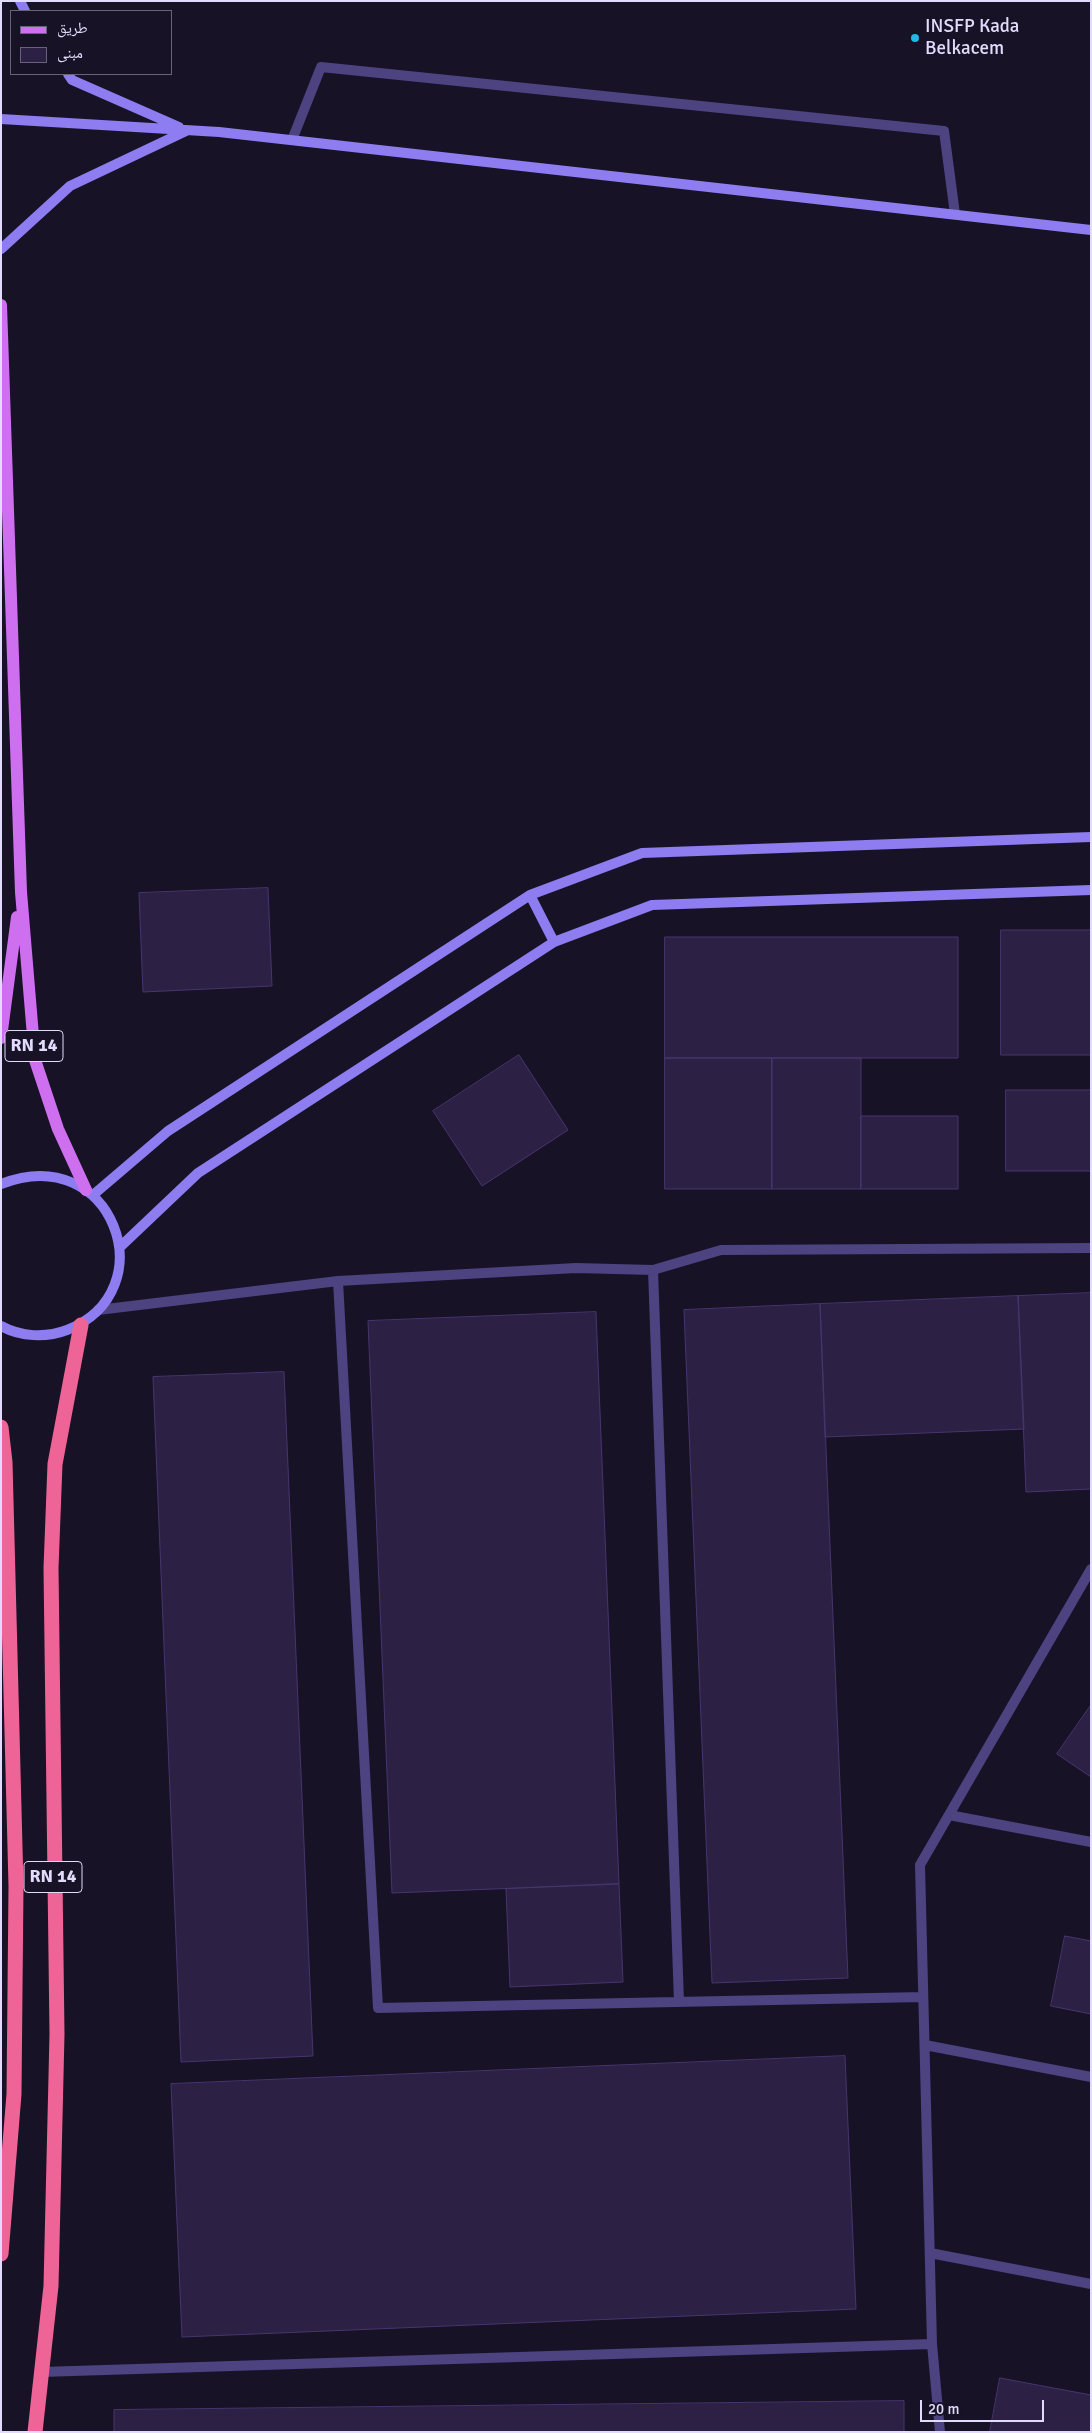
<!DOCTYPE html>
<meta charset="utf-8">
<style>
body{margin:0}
#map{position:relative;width:1092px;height:2433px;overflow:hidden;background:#181226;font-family:Signika,"Noto Naskh Arabic",sans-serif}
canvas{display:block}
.frame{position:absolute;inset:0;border:2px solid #e3dbfb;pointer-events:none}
.legend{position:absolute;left:10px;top:10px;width:162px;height:65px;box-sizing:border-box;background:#181226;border:1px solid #69627b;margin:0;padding:6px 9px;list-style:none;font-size:15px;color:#e3dbfb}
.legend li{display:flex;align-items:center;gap:10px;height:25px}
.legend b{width:25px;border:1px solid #69627b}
.scale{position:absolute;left:920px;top:2400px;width:124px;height:22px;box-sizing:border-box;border:2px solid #e3dbfb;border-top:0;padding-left:6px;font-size:15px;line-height:18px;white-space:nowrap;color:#e3dbfb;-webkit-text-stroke:4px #181226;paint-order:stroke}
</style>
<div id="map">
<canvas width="1092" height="2433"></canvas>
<div class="frame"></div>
<ul class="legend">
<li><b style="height:6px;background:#ce6fef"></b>طريق</li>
<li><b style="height:14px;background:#2c2145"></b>مبنى</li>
</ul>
<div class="scale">20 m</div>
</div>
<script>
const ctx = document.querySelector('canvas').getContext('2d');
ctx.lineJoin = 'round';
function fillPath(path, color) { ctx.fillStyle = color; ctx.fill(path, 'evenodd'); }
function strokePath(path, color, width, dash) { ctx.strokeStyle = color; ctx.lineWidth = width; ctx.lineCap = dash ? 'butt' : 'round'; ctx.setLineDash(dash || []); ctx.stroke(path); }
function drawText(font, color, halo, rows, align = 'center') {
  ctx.font = font + ' Signika,sans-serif'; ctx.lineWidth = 4.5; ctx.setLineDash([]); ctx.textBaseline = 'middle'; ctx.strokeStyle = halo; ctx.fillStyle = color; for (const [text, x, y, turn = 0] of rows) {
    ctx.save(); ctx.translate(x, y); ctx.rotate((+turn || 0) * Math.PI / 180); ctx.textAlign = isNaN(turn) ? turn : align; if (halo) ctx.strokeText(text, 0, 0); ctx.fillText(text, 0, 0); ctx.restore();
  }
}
const building = new Path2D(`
 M268,888L272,986L143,992L139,893Z
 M1001,930H1091V1055H1001Z
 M665,937H958V1058H665Z
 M519,1055L568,1130L482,1186L433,1111Z
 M665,1058H772V1189H665Z
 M772,1058H861V1189H772Z
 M1006,1090H1091V1171H1006Z
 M861,1116H958V1189H861Z
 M1091,1293V1489L1026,1492L1018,1296Z
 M1018,1296L1024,1429L825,1437L820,1304Z
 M820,1304L848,1978L712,1983L684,1310Z
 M596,1312L619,1884L392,1893L368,1321Z
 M284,1372L313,2056L181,2062L153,1377Z
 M1091,1705V1777L1057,1754Z
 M619,1884L623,1982L510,1987L506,1889Z
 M1065,1936L1091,1941V2014L1051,2006Z
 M845,2056L856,2309L182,2337L171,2084Z
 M1000,2378L1091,2395V2432H990Z
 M904,2401V2432H114V2410Z`);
const lane = new Path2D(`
 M292,140L321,67L944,131L955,214`);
const street = new Path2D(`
 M653,1270L679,2002
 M338,1281L378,2008L923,1997
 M98,1310L338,1281L576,1268L653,1270L721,1250L1091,1248
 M949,1815L1091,1842
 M925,2045L1091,2077
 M930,2253L1091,2284
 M41,2372L932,2344
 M940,2432L932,2344L920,1865L1091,1569`);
const secondary = new Path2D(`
 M20,1L25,11
 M68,74L72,80L179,127
 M1,119L219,132L1091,230
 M1,249L70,186L186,131
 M530,895L554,942
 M1,1184C113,1140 167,1291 67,1330C46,1338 21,1337 1,1326
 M93,1195L168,1131L530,895L642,853L1091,837
 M120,1247L198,1173L554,942L652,905L1091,890`);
const primary = new Path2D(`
 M1,305L21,892L35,1060L58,1129L86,1190
 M1,1038L17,917`);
const highway = new Path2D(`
 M1,1427L5,1462L16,1886L14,2094L1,2254
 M35,2432L51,2286L57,2034L51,1568L55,1464L81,1325`);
const markers = [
 [915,38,5,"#1dbbe6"]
];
const shields = [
 [34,1046,58],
 [53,1877,58]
];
const shieldNames = [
 ["RN 14",34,1046],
 ["RN 14",53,1877]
];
const poiNames = [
 ["INSFP Kada",925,27],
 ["Belkacem",925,49]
];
fillPath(building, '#2c2145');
strokePath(building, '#47356e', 1);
strokePath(lane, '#4c4380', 10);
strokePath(street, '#4c4380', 10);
strokePath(secondary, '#8d7df0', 10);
strokePath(primary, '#ce6fef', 12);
strokePath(highway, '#ee6496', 15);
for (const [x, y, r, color] of markers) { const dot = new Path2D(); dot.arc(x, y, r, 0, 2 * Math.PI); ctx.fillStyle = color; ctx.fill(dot); strokePath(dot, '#181226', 2); }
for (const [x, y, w] of shields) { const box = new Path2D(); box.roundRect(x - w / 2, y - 15.5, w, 31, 4); ctx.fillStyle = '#181226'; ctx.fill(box); strokePath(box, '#e3dbfb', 1); }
drawText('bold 18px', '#e3dbfb', null, shieldNames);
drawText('19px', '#e3dbfb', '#181226', poiNames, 'left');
</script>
